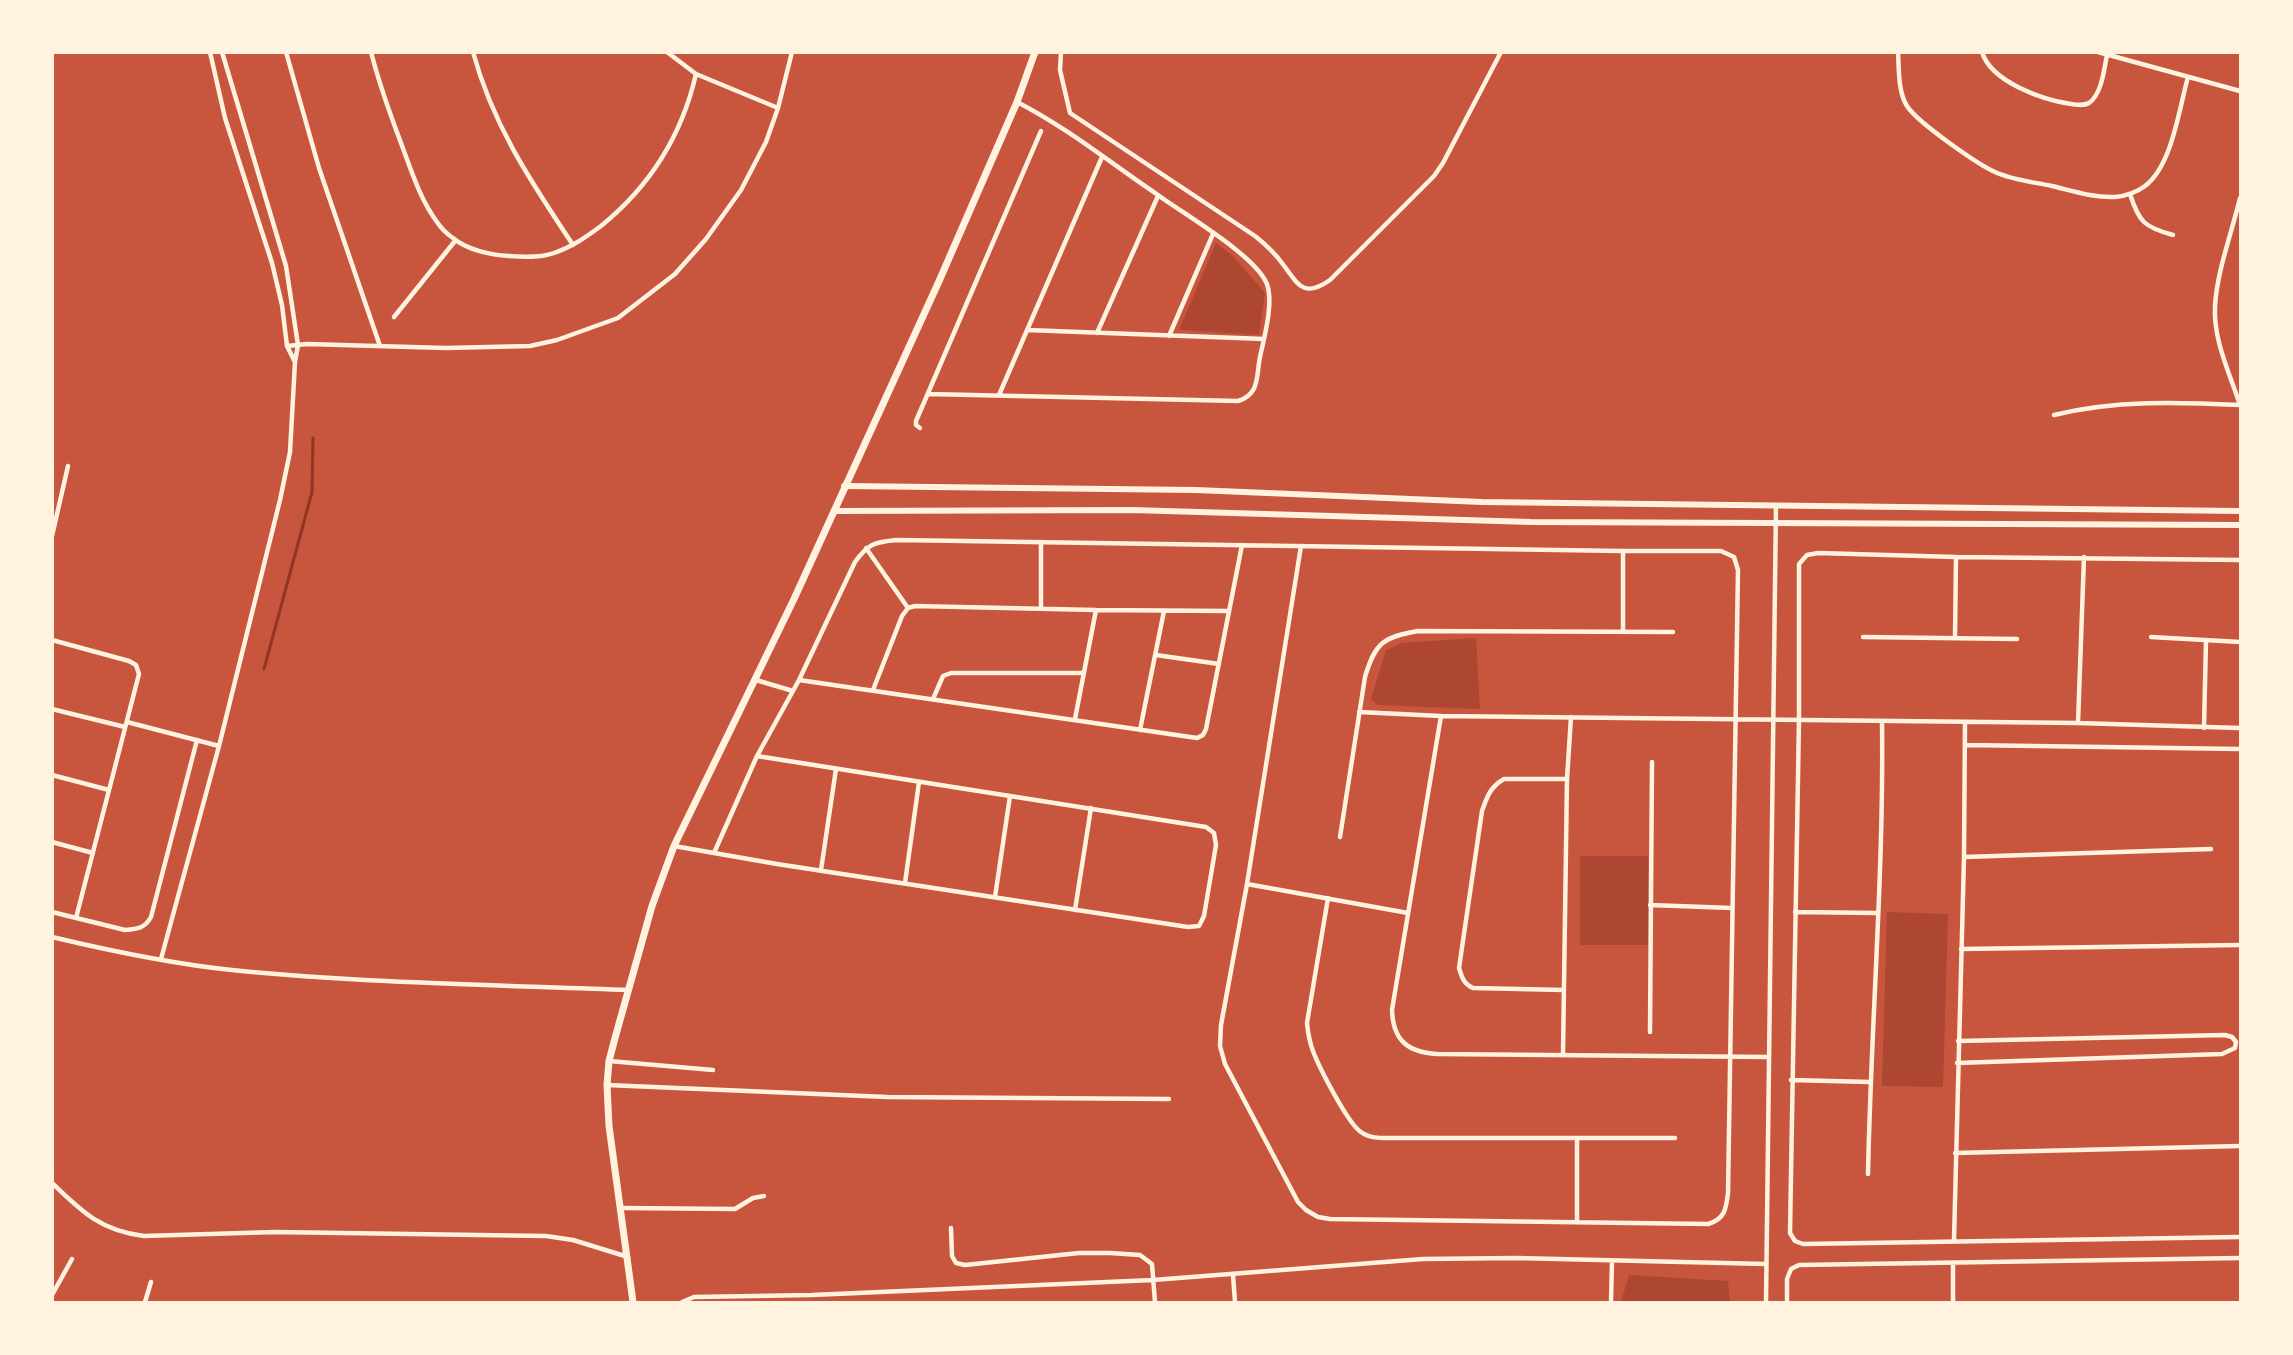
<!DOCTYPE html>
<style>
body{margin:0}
#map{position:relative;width:2293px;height:1355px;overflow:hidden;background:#c8553d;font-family:"IBM Plex Sans",sans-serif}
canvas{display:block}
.frame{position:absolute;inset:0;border:54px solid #fff3e0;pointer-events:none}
</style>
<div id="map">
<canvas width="2293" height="1355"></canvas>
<div class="frame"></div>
</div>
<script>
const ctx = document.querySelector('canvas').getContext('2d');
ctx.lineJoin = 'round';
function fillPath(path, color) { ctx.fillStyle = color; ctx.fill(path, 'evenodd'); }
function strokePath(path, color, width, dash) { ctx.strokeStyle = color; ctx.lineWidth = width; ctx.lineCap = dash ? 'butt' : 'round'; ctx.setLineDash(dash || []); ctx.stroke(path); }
const green = new Path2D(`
 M1216,243L1233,256L1265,293L1259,335L1179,330Z
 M1476,638L1480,709L1378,705L1371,699L1386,650L1402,643Z
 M1580,856H1648V945H1580Z
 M1887,912L1948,914L1943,1087L1882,1086Z
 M1629,1275L1728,1281L1730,1302H1621Z`);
const stream = new Path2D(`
 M264,669L312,492L313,438`);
const minor = new Path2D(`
 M210,52L225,118L272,263L282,305L287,346L295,362
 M286,52L319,168L380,346
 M371,52C379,83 390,114 401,143C411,170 420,199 437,222C441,228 447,234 453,238C467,250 491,255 509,256C523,257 540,258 554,253C572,247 586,237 601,226C649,187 682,135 696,74
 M473,52C493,126 532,183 573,245
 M667,52L696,74L778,108
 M1061,52L1060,70L1070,113L1255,236C1265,244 1274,252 1282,263C1298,284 1303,299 1330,280L1434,176L1443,163L1501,52
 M1898,52C1899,69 1898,92 1907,106C1917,122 1977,164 1995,172C2012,180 2033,182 2052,186C2073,191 2094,198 2115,197C2125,196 2137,192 2145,186C2172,166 2179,109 2188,77
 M1982,52C1991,82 2043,100 2071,104C2078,105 2084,106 2089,103C2102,94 2104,69 2107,55
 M2098,52L2240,91
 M2130,194C2139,222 2144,227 2173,235
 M394,317L455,241
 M1027,330L1264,339
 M1097,333L1158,196
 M1169,336L1213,234
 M287,346L307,344L446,348L530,346L557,340L618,318L675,274L706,239L741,190L766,142L778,108L792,52
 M928,394L1238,401C1260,394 1256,377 1260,357C1264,338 1274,303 1267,284C1255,255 1185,215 1158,195C1112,164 1066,127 1017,102
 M999,395L1102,157
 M2240,405C2230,374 2213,340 2215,306C2217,271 2232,232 2240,198
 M2054,415C2115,400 2178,402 2240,405
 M920,428L916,425V421L1041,131
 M52,536L68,466
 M1041,542V608
 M866,548L908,608
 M2240,560L1956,557L1818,553L1807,555L1799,564V720L1790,1233L1795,1241L1803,1244L2240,1237
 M1623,632V551
 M1863,637L2017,639
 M2151,637L2240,642
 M1955,638L1956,557
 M52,640L129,661L136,665L139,674L76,918
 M1156,655L1219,664
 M756,680L793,691
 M799,680L1197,738L1203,735L1206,729L1242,545
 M873,690L902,616L908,608L915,606L1096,610L1228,611
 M933,699L943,676L951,673H1084
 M52,709L125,727
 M1359,712L1441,716L2078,723L2240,728
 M1441,716L1392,1010C1393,1040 1407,1052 1437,1054L1768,1057
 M1075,719L1096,610
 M127,722L219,746
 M2078,723L2084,557
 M2204,728L2206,640
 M1140,730L1164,611
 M1966,745L2240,749
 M52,775L109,790
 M1340,837L1365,677C1375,643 1383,637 1418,631L1673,632
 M52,842L93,853
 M674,846L777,864L1188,927L1199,926L1204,916L1216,845L1214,833L1206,827L757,756
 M714,853L757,756L799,680L855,562C868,544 874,542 897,540L1623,551H1721L1734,557L1738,570L1728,1193C1726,1209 1725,1219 1708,1224L1330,1219L1318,1217L1306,1210L1298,1202L1225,1064L1220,1046L1221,1025L1247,884L1301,546
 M1964,857L2211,849
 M821,870L836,769
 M905,883L919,782
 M1247,884L1408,913
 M995,897L1010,796
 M1328,898L1307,1023C1308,1033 1309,1041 1313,1051C1319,1067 1348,1124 1361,1132C1370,1139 1383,1138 1393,1138H1675
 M1650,905L1732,908
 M1075,910L1091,808
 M52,912L125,930C138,929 145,928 151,917L197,740
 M1795,912L1877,913
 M52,937C111,951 172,964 232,970C362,983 497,985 628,990
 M1961,949L2240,945
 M161,959L219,746L280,500L290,452L295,362L298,345L286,266L222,52
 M1564,990L1473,988C1464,984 1462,978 1459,968L1482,811C1487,797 1490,787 1504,779H1567
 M1650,1032L1652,762
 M1563,1054L1567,779L1571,717
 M609,1061L713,1070
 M1957,1063L2222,1054L2235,1048L2236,1042L2232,1037L2225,1035L1958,1041
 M1791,1080L1870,1082
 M607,1085L887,1097L1169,1099
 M1955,1153L2240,1146
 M1868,1174C1871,1023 1884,872 1882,721
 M52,1183C82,1212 101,1231 144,1236L275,1232L546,1236L573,1240L628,1257
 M621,1208L735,1209L753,1198L764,1196
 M1577,1222V1139
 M951,1228L952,1256L956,1263L965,1265L1079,1253H1110L1140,1255L1152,1264L1155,1302
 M1954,1240L1964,857L1965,722
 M1953,1264V1302
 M1233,1275L1235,1302
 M52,1295L72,1259
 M145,1302L151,1282
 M682,1302L694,1297L812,1295L1153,1280L1423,1259L1516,1258L1766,1264
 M1611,1302L1612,1261
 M1766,1302L1776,505
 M1787,1302V1279L1791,1269L1799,1265L2240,1258`);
const tertiary = new Path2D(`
 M844,486L1196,490L1482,502L2240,511
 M834,511L1132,510L1531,522L2240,525`);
const secondary = new Path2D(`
 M633,1302L609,1126L607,1085L609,1061L615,1038L652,906L674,846L794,599L940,279L1017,102L1035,52`);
fillPath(green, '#ae4732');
strokePath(stream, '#8f3625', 3);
strokePath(minor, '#fff3e0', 4.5);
strokePath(tertiary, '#fff3e0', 6);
strokePath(secondary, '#fff3e0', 7);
</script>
